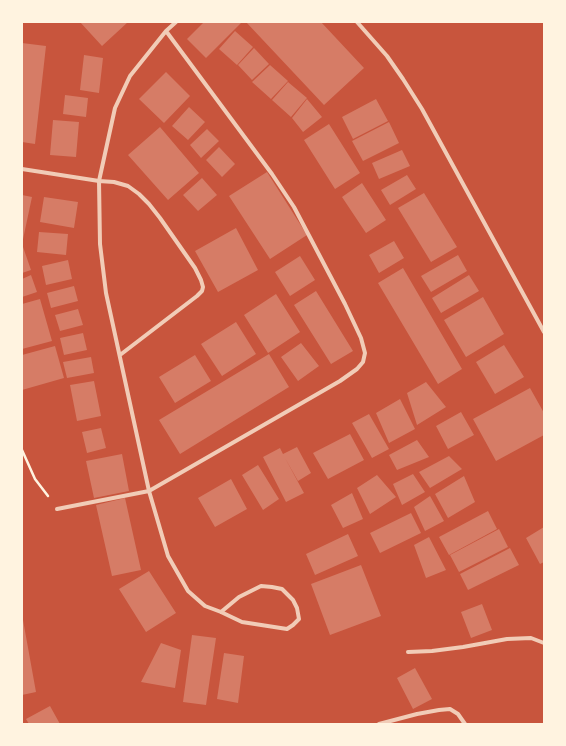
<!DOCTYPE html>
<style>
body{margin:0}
#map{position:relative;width:566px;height:746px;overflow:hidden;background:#c8553d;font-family:"Work Sans",sans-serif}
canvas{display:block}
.frame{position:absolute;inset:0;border:23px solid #fff3e0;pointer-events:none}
</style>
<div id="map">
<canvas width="566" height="746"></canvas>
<div class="frame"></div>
</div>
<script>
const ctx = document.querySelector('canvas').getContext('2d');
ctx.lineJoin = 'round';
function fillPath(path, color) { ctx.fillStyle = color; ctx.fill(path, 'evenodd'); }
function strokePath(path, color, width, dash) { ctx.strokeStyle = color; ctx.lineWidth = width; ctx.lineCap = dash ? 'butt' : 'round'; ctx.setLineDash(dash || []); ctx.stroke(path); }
const building = new Path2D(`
 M80,22H128L102,46Z
 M204,22H242L206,58L187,39Z
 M246,22H321L364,68L324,105Z
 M235,31L253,47L237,65L219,49Z
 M22,43L46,46L35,144L22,142Z
 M254,48L269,64L252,80L238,65Z
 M84,55L103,58L99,93L80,90Z
 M270,65L288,81L271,99L252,82Z
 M166,72L190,96L164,123L139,99Z
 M288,82L307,98L291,117L272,100Z
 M65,95L88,98L86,117L63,114Z
 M307,99L322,117L303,132L292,118Z
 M376,99L388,121L353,139L342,117Z
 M189,107L205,122L188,140L172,126Z
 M53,120L79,122L76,157L50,155Z
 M389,122L399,143L363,161L352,141Z
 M329,124L360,173L335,189L304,140Z
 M160,127L199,173L168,200L128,155Z
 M207,129L219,141L201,158L190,145Z
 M219,147L235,164L222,177L206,160Z
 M402,150L410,166L379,179L372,163Z
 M267,172L307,235L270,259L229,196Z
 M407,175L416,189L390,205L381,190Z
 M202,178L217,195L198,211L183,195Z
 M362,183L386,220L366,233L342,197Z
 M424,193L457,247L431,262L398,208Z
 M22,195L32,197L22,244L31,270L22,273Z
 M44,197L78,202L74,228L40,222Z
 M236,228L258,270L218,292L195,251Z
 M39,232L68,234L66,255L37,252Z
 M394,241L404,258L379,273L369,255Z
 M458,255L467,271L431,292L421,276Z
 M300,256L315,280L290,296L275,272Z
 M68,260L72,279L46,285L42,266Z
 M403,268L462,369L438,384L378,283Z
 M31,275L37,292L22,297V279Z
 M469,275L479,291L441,313L432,298Z
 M74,286L78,301L51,308L47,293Z
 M316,291L353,351L331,364L294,305Z
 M276,294L300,332L268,353L244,315Z
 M483,297L504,334L466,357L444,320Z
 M40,299L52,341L22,349V304Z
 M78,309L83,325L60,331L55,315Z
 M236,322L256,354L222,376L201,344Z
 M83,333L87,350L64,355L60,338Z
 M301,343L319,366L298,381L281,357Z
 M504,345L524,377L495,394L476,362Z
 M55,346L64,378L22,390V355Z
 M269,354L289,387L180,454L159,420Z
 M195,355L211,381L175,403L159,377Z
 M91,357L94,373L67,378L63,362Z
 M94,381L101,416L77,421L70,385Z
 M426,382L446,407L417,425L407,393Z
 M530,388L544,413V435L496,461L473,419Z
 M400,399L415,429L389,443L376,413Z
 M461,412L474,435L448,449L436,426Z
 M369,414L389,449L372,458L352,423Z
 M101,428L106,448L87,453L82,432Z
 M350,434L364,460L328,479L313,453Z
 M417,440L429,457L397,470L389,455Z
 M297,447L311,473L298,481L285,458L304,493L286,502L263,457L280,448L283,454Z
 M122,454L129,491L94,498L86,461Z
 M449,456L462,469L430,488L419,472Z
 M258,465L279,499L263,510L242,475Z
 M413,474L425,492L402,505L393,484Z
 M377,475L396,497L370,514L357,488Z
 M464,476L475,502L448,518L435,494Z
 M231,479L247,509L215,527L198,498Z
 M352,493L363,519L343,528L331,505Z
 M430,496L444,521L425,531L414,507Z
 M125,498L141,570L112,576L96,505Z
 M488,511L497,529L449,555L439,537Z
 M411,513L421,533L380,553L370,533Z
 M544,527V562L540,564L526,538Z
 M499,529L508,547L459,572L450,555Z
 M348,534L358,556L315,575L306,554Z
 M429,537L446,570L426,578L414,545Z
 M510,548L519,565L468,590L460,574Z
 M361,565L381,616L330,635L311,584Z
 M149,571L176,613L146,632L119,589Z
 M482,604L492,630L471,638L461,612Z
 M22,620H23L36,692L22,695Z
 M192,635L216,638L206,705L183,702Z
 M161,643L181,650L175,688L141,682Z
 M224,653L244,656L238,703L217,699Z
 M415,668L432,699L413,709L397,678Z
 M50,706L60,724H29L26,719Z`);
const path = new Path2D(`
 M22,450L35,479L48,496`);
const minor = new Path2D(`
 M176,22L166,31L130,76L115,108L99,181L100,244L106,293L149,491L168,556L188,591L205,606L221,612L242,622L287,629L293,625L299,619L297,608L293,600L282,589L272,587L261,586L239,597L221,612
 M357,22L387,56L403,79L422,109L544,332
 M22,169L99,181L114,182L128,186L139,194L149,204L160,218L195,268L201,280L203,287L202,291L197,296L120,355
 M57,509L149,491L340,381L357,369L363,362L365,353L361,338L345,304L294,207L272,174L166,31
 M408,652L432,651L463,647L507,639L531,638L544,643
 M379,724L417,714L439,710L450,709L458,714L465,724`);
fillPath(building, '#d67c66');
strokePath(path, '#fff3e0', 2.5);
strokePath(minor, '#f1ccb7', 4);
</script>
